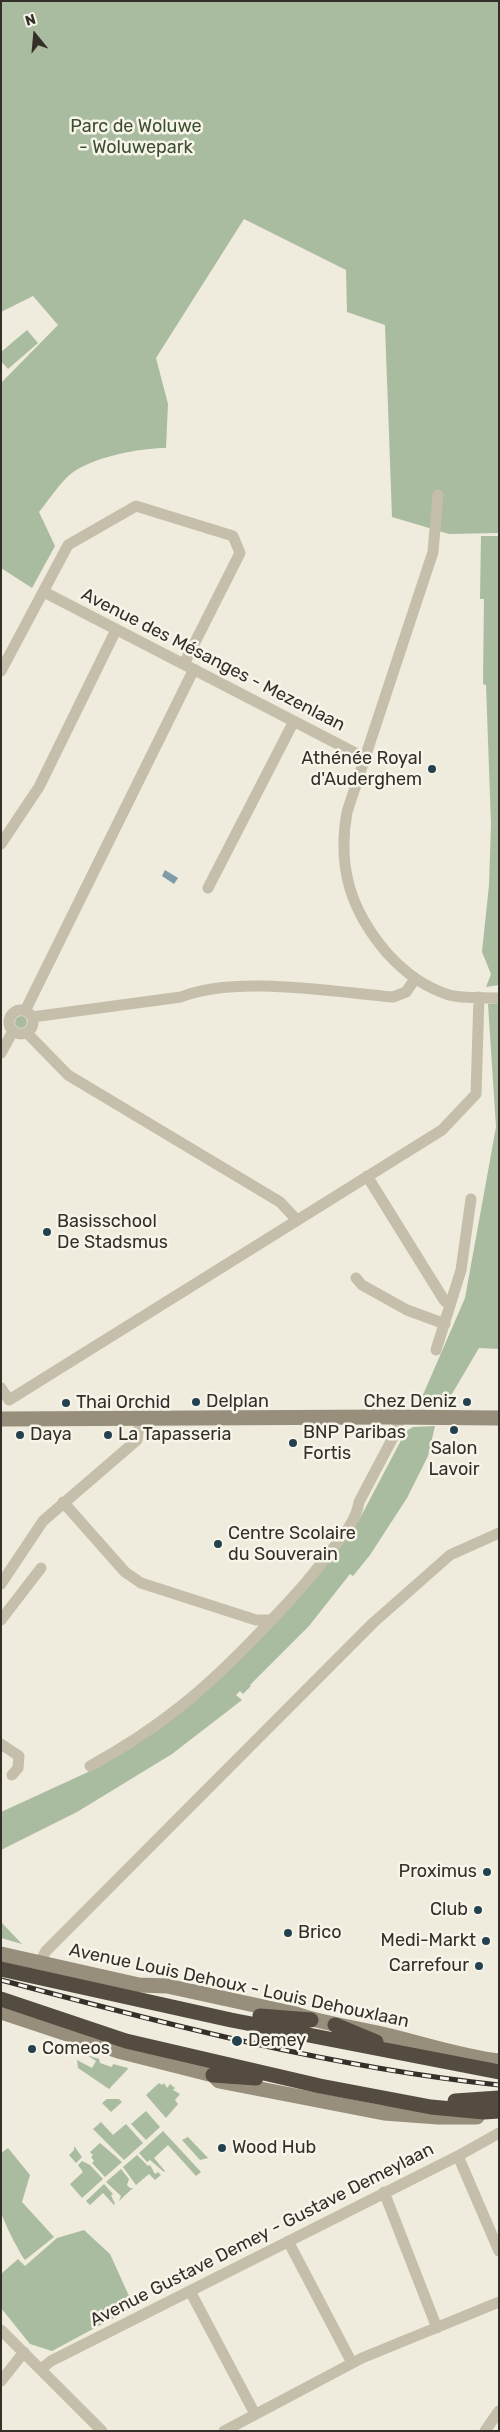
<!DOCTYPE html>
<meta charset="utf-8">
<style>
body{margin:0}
#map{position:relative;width:500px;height:2432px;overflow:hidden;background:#efebdd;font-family:Rubik,sans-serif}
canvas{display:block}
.frame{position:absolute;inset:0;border:2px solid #342f29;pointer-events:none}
.north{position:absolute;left:10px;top:10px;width:50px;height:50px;-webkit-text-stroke:4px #f7f4e9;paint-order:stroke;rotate:343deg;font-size:14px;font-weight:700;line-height:20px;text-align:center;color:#342f29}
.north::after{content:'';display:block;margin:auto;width:18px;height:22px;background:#342f29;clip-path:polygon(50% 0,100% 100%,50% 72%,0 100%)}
</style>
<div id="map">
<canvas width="500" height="2432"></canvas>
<div class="frame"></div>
<div class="north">N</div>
</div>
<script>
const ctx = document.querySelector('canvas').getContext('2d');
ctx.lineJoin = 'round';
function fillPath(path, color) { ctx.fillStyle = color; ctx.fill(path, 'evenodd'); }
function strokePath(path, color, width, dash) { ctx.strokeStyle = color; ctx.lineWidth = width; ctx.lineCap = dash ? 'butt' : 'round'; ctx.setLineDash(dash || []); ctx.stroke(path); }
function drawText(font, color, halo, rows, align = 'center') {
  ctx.font = font + ' Rubik,sans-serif'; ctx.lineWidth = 5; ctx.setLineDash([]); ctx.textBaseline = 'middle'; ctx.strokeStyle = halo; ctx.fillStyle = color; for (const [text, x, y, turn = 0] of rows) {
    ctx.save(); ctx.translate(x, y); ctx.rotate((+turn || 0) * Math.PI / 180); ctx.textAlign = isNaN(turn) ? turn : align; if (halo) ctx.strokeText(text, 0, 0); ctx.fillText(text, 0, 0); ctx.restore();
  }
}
const green = new Path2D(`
 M1,1H499V533L449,534L392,517L385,325L347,312L346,270L244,219L156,358L168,404L166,448C139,448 94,457 72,473C60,482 49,500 39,512L55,546L32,588L1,568V383L58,325L33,296L1,312Z
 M27,330L38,343L8,369L1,361V352Z
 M481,536H499V985L486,987L491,974L482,952L489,885L491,824L486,685L483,684L484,599H480Z
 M499,1003V1349L479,1348L446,1404H419L465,1298L496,1127L488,1004Z
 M15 1022a6 6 0 1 1 12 0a6 6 0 1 1-12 0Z
 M435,1426L428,1456L407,1498L370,1555L353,1576L350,1574L309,1626L250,1685L251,1686L243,1694L240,1691L236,1695L242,1700L172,1754L77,1812L1,1850V1812L86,1773L122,1751L183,1709L359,1520L406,1431L413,1427Z
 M1,1922L22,1944L1,1938Z
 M87,2055L99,2059L100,2063L112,2067L113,2064L128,2068L127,2070L109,2089L78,2068L77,2060L92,2068L96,2061Z
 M159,2083L162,2085L164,2083L167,2088L170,2084L175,2088L173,2090L180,2094L175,2100L178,2104L166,2118L146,2095Z
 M107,2099H119L122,2102L111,2112L102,2103Z
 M146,2111L160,2127L146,2140L131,2124Z
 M101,2122L113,2135L126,2124L143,2143L124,2160L93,2129Z
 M163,2131L201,2172L196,2176L168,2145L154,2158L165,2171L164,2172L150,2160L147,2162L139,2153Z
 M188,2137L208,2158L200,2160L182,2140Z
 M100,2143L122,2162L105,2177L92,2163L94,2161L91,2157L93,2155L90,2152Z
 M74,2146L82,2157L76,2163L69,2155L74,2150Z
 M8,2148L30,2175L22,2202L54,2237L25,2260C20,2254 2,2219 1,2211C0,2192 1,2172 1,2153Z
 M137,2155L148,2166L150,2165L155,2174L158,2172L161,2175L155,2180L149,2174L136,2185L123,2167Z
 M82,2161L90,2165L103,2179L82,2198L70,2184L83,2172L78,2165Z
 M121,2169L129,2179L127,2185L130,2188H133L119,2201L121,2196L106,2182Z
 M104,2184L113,2194L111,2195L115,2204L114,2205L103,2193L90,2205L86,2201Z
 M84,2230L110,2254L134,2307L52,2351L30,2344L1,2308V2274L18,2259L25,2266L57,2238Z`);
const water = new Path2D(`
 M165,870L178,878L174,884L162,876Z`);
const street = new Path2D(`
 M438,495L433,552L347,812C337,868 351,911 387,953C404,972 424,987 449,995C464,999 483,997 499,998
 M44,592L365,758
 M1,671L68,545L136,506L233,536L240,553L184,664
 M1,844L39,787L116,630
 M208,888L294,721
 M9 1022a12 12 0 1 1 24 0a12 12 0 1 1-24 0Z
 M25,1011L194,669
 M32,1017L181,997C235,975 333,992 393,997L406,992L415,979
 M27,1033L68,1075L280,1202L297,1220
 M1,1053L13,1031
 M367,1176L444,1300L450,1306
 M356,1278L362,1285L407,1310L445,1324
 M436,1350L461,1270L471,1199
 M1,1388L9,1400
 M9,1400L442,1130L476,1094L479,997
 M63,1502L125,1572L141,1583L256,1620H272
 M1,1584L43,1521L137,1440L140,1419
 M1,1620L41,1568
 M1,1744L19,1756L18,1768L12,1775
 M90,1766C160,1728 207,1688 261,1631C284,1607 307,1583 326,1557C339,1540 356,1523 359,1502L398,1428V1418
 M40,1962L46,1951L373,1623L450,1555L499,1533
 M458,2156L499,2251
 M384,2192L437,2328
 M288,2241L352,2363
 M190,2291L255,2414
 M1,2330L102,2431
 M41,2369L51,2361L458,2156L499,2133
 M1,2381L24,2352
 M224,2431L362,2358L499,2302
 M485,2431L499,2411`);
const secondary = new Path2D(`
 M1,1419L387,1417L499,1418
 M1,1954L139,1985L167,1986L296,2014C324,2024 353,2027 382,2034C421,2043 459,2056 499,2061
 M1,2012L118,2051L213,2075L219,2081L384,2113L438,2117H477`);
const highway = new Path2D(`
 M1,1969L231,2020L499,2072
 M1,1999L126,2041L320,2086L431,2107L484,2112L499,2111
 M260,2016L311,2020
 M335,2025L376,2042
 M213,2075L256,2078
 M455,2101L499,2098`);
const rail = new Path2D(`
 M1,1980C165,2024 330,2067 499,2085`);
const markers = [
 [432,769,5,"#244150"],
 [47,1232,5,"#244150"],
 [196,1402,5,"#244150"],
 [467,1402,5,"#244150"],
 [66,1403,5,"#244150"],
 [454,1430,5,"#244150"],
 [20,1435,5,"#244150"],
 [108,1435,5,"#244150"],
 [293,1443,5,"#244150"],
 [218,1544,5,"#244150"],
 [487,1872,5,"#244150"],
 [478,1910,5,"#244150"],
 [288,1933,5,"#244150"],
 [486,1941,5,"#244150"],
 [479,1966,5,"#244150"],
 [237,2041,6,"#244150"],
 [32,2049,5,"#244150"],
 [222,2148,5,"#244150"]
];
const parkNames = [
 ["Parc de Woluwe",136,127],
 ["- Woluwepark",136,148]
];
const streetNames = [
 ["Avenue des Mésanges - Mezenlaan",213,660,27],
 ["Avenue Louis Dehoux - Louis Dehouxlaan",239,1986,12],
 ["Avenue Gustave Demey - Gustave Demeylaan",262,2235,-27]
];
const poiNames = [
 ["Athénée Royal",422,759,"right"],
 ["d'Auderghem",422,780,"right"],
 ["Basisschool",57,1222],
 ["De Stadsmus",57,1243],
 ["Delplan",206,1402],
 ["Chez Deniz",457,1402,"right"],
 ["Thai Orchid",76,1403],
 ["BNP Paribas",303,1433],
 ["Fortis",303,1454],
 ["Daya",30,1435],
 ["La Tapasseria",118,1435],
 ["Salon",454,1449,"center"],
 ["Lavoir",454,1470,"center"],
 ["Centre Scolaire",228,1534],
 ["du Souverain",228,1555],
 ["Proximus",477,1872,"right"],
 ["Club",468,1910,"right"],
 ["Brico",298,1933],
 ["Medi-Markt",476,1941,"right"],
 ["Carrefour",469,1966,"right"],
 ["Demey",248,2041],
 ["Comeos",42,2049],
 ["Wood Hub",232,2148]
];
fillPath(green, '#aabc9f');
fillPath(water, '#809ba8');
strokePath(street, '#c5beaa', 11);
strokePath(secondary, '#988e7c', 15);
strokePath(highway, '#544c41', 15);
strokePath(rail, '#342f29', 5);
strokePath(rail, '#f7f4e9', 3, [9]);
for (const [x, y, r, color] of markers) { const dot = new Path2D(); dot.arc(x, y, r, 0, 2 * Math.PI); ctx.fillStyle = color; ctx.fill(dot); strokePath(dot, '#f7f4e9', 2); }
drawText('18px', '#3b4f30', '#f7f4e9', parkNames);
drawText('18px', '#342f29', '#f7f4e9', streetNames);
drawText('18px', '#342f29', '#f7f4e9', poiNames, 'left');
</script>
